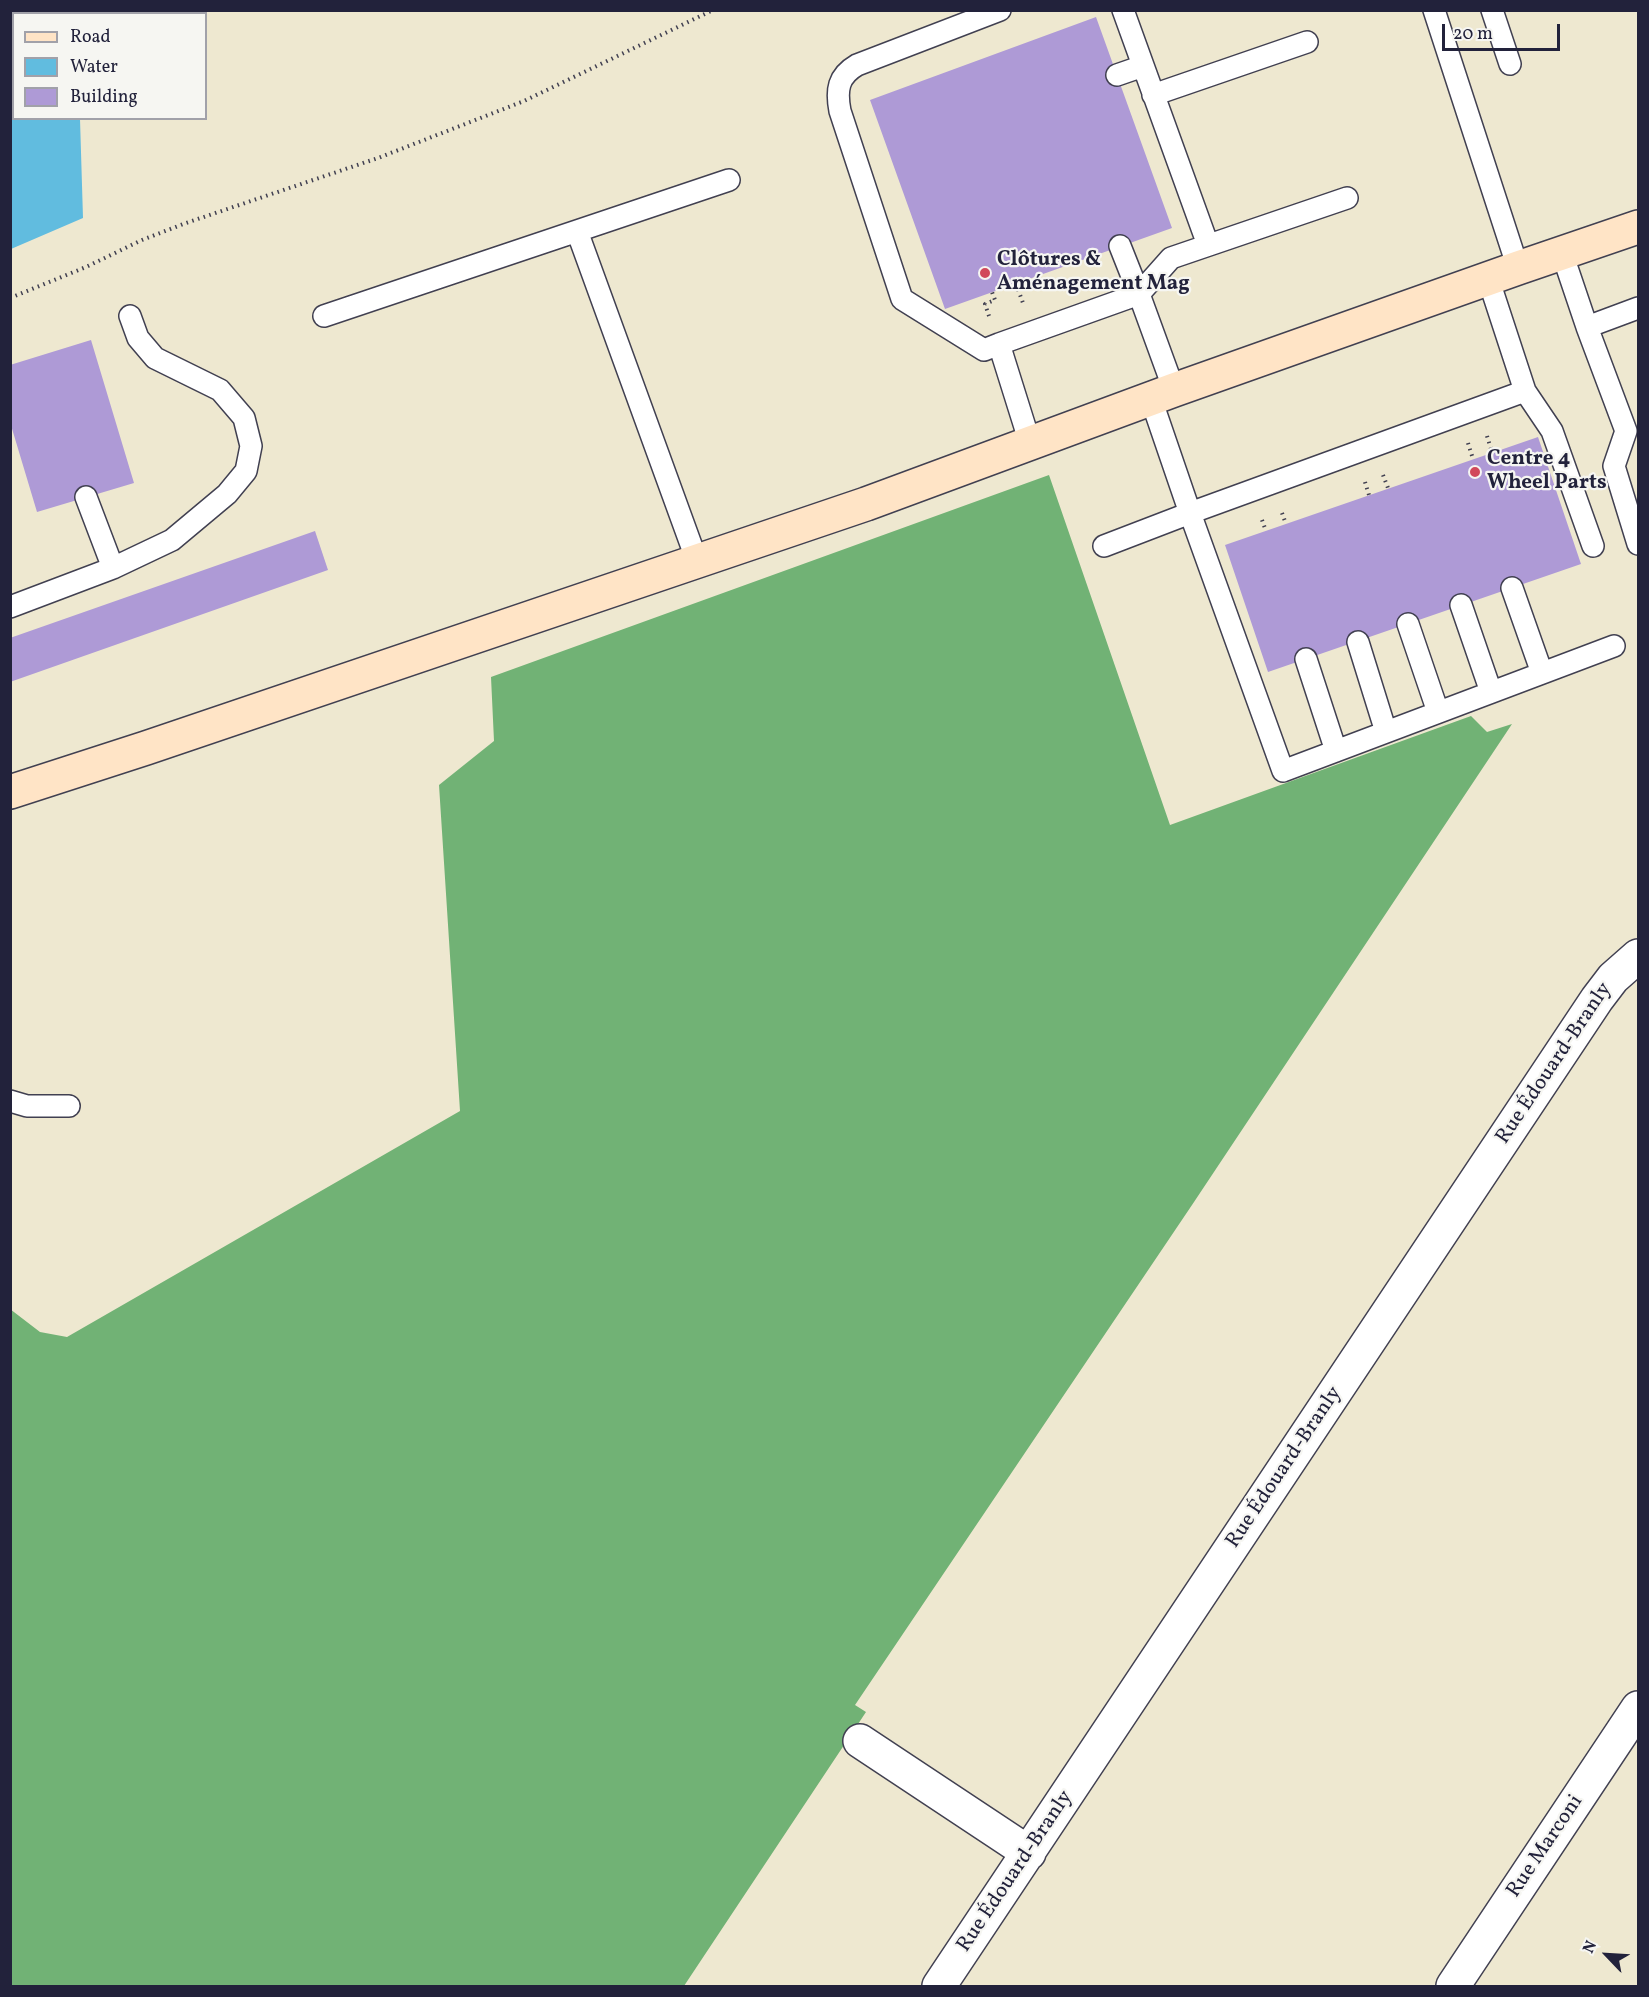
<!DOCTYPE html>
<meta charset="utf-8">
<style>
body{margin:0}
#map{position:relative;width:1649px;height:1997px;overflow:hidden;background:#eee8d0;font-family:Vollkorn,serif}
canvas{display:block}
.frame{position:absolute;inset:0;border:12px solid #22223b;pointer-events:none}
.legend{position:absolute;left:12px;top:12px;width:195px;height:108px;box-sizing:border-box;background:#f6f6f2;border:2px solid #a1a1a9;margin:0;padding:8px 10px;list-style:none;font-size:18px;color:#22223b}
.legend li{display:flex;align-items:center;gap:12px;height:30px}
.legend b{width:30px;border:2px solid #a1a1a9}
.north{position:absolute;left:1577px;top:1925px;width:60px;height:60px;-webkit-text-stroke:4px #f6f6f2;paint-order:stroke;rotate:295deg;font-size:16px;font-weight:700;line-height:24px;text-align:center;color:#22223b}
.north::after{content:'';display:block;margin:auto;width:21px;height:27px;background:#22223b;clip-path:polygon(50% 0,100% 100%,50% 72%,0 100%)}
.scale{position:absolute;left:1442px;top:24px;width:118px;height:27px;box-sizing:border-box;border:3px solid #22223b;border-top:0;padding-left:8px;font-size:18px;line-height:21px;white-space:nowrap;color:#22223b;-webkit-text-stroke:4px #f6f6f2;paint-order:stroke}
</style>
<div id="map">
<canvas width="1649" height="1997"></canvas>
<div class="frame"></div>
<ul class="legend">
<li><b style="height:8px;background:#ffe4c6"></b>Road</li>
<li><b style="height:16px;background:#61bcdf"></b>Water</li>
<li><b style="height:16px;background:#ae9ad6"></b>Building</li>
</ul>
<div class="north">N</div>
<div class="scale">20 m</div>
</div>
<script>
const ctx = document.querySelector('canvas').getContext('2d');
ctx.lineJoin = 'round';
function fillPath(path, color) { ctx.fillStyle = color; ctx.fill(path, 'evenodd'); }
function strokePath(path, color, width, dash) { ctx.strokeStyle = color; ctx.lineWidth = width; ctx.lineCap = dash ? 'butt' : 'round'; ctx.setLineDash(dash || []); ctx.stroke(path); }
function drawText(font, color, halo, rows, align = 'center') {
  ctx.font = font + ' Vollkorn,serif'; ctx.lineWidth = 4.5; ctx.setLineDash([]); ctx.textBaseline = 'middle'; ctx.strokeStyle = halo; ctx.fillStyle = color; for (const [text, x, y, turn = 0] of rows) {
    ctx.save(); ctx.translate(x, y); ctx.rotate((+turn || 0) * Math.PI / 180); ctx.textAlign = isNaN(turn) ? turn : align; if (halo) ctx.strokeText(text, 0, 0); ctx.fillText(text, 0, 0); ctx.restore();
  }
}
const forest = new Path2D(`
 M1049,475L1170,825L1471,716L1487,732L1512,724L1192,1205L855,1705L866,1712L684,1986H11L10,1309L40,1332L67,1337L460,1111L439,785L494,741L491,677Z`);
const water = new Path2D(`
 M11,10L77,11V14H14V118L80,119L83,218L11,249Z`);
const building = new Path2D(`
 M1096,17L1172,228L945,309L870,100Z
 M91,340L134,483L37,512L10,422V365Z
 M1538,437L1581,564L1268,672L1225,545Z
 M315,531L328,570L10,682V638Z`);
const path = new Path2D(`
 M1016,284L1023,303
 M10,298L86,267L142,240L186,223L378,158L524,101L713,10
 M989,316L985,304L995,300L992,292
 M1487,436L1492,452
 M1468,443L1473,459
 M1383,475L1388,488
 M1365,482L1369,495
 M1282,513L1286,524
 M1262,520L1266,531`);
const lane = new Path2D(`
 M1123,10L1208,245
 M1434,10L1518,268
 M1492,10L1510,64
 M1117,75L1143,66
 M1153,95L1307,42
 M577,231L697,561
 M1120,246L1139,294L1171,258L1347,198
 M1562,253L1587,327L1638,308
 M324,316L729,180
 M1587,327L1626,431L1614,466L1638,544
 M999,344L984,350L902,299L840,111C836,90 838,76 857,65L1000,10
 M1525,391L1552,431L1593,546
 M1151,399L1190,513L1525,391L1488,278
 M1030,443L999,344L1139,294L1174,390
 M86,497L113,568
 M1104,546L1190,513L1283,771L1614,646
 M1512,588L1542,673
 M1461,605L1491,692
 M10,607L113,568L172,540L227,494L246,471L251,446L244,418L220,390L155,358L138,338L130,316
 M1408,624L1438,712
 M1358,642L1386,732
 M1306,659L1336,751
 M10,1101L27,1106H69`);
const street = new Path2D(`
 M860,1741L1029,1853
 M939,1986L1597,999L1613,978L1638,956
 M1453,1986L1638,1708`);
const secondary = new Path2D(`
 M10,792L146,748L866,504L1174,390L1518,268L1638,227`);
const markers = [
 [985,273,6,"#d1495b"],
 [1475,472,6,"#d1495b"]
];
const poiNames = [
 ["Clôtures &",997,261],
 ["Aménagement Mag",997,285],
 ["Centre 4",1487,460],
 ["Wheel Parts",1487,484]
];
const streetNames = [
 ["Rue Édouard-Branly",1555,1064,-56],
 ["Rue Édouard-Branly",1285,1468,-56],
 ["Rue Marconi",1546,1847,-56],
 ["Rue Édouard-Branly",1016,1872,-56]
];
fillPath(forest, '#71b275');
fillPath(water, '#61bcdf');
fillPath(building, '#ae9ad6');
strokePath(lane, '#414051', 24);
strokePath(street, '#414051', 36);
strokePath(secondary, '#414051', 36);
strokePath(path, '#414051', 4, [1.5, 4.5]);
strokePath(lane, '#fff', 21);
strokePath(street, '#fff', 33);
strokePath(secondary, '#ffe4c6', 33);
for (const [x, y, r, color] of markers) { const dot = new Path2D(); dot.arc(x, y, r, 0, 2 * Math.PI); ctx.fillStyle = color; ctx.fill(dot); strokePath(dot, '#f6f6f2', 2); }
drawText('bold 21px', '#22223b', '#f6f6f2', poiNames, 'left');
drawText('21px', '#22223b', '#f6f6f2', streetNames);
</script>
